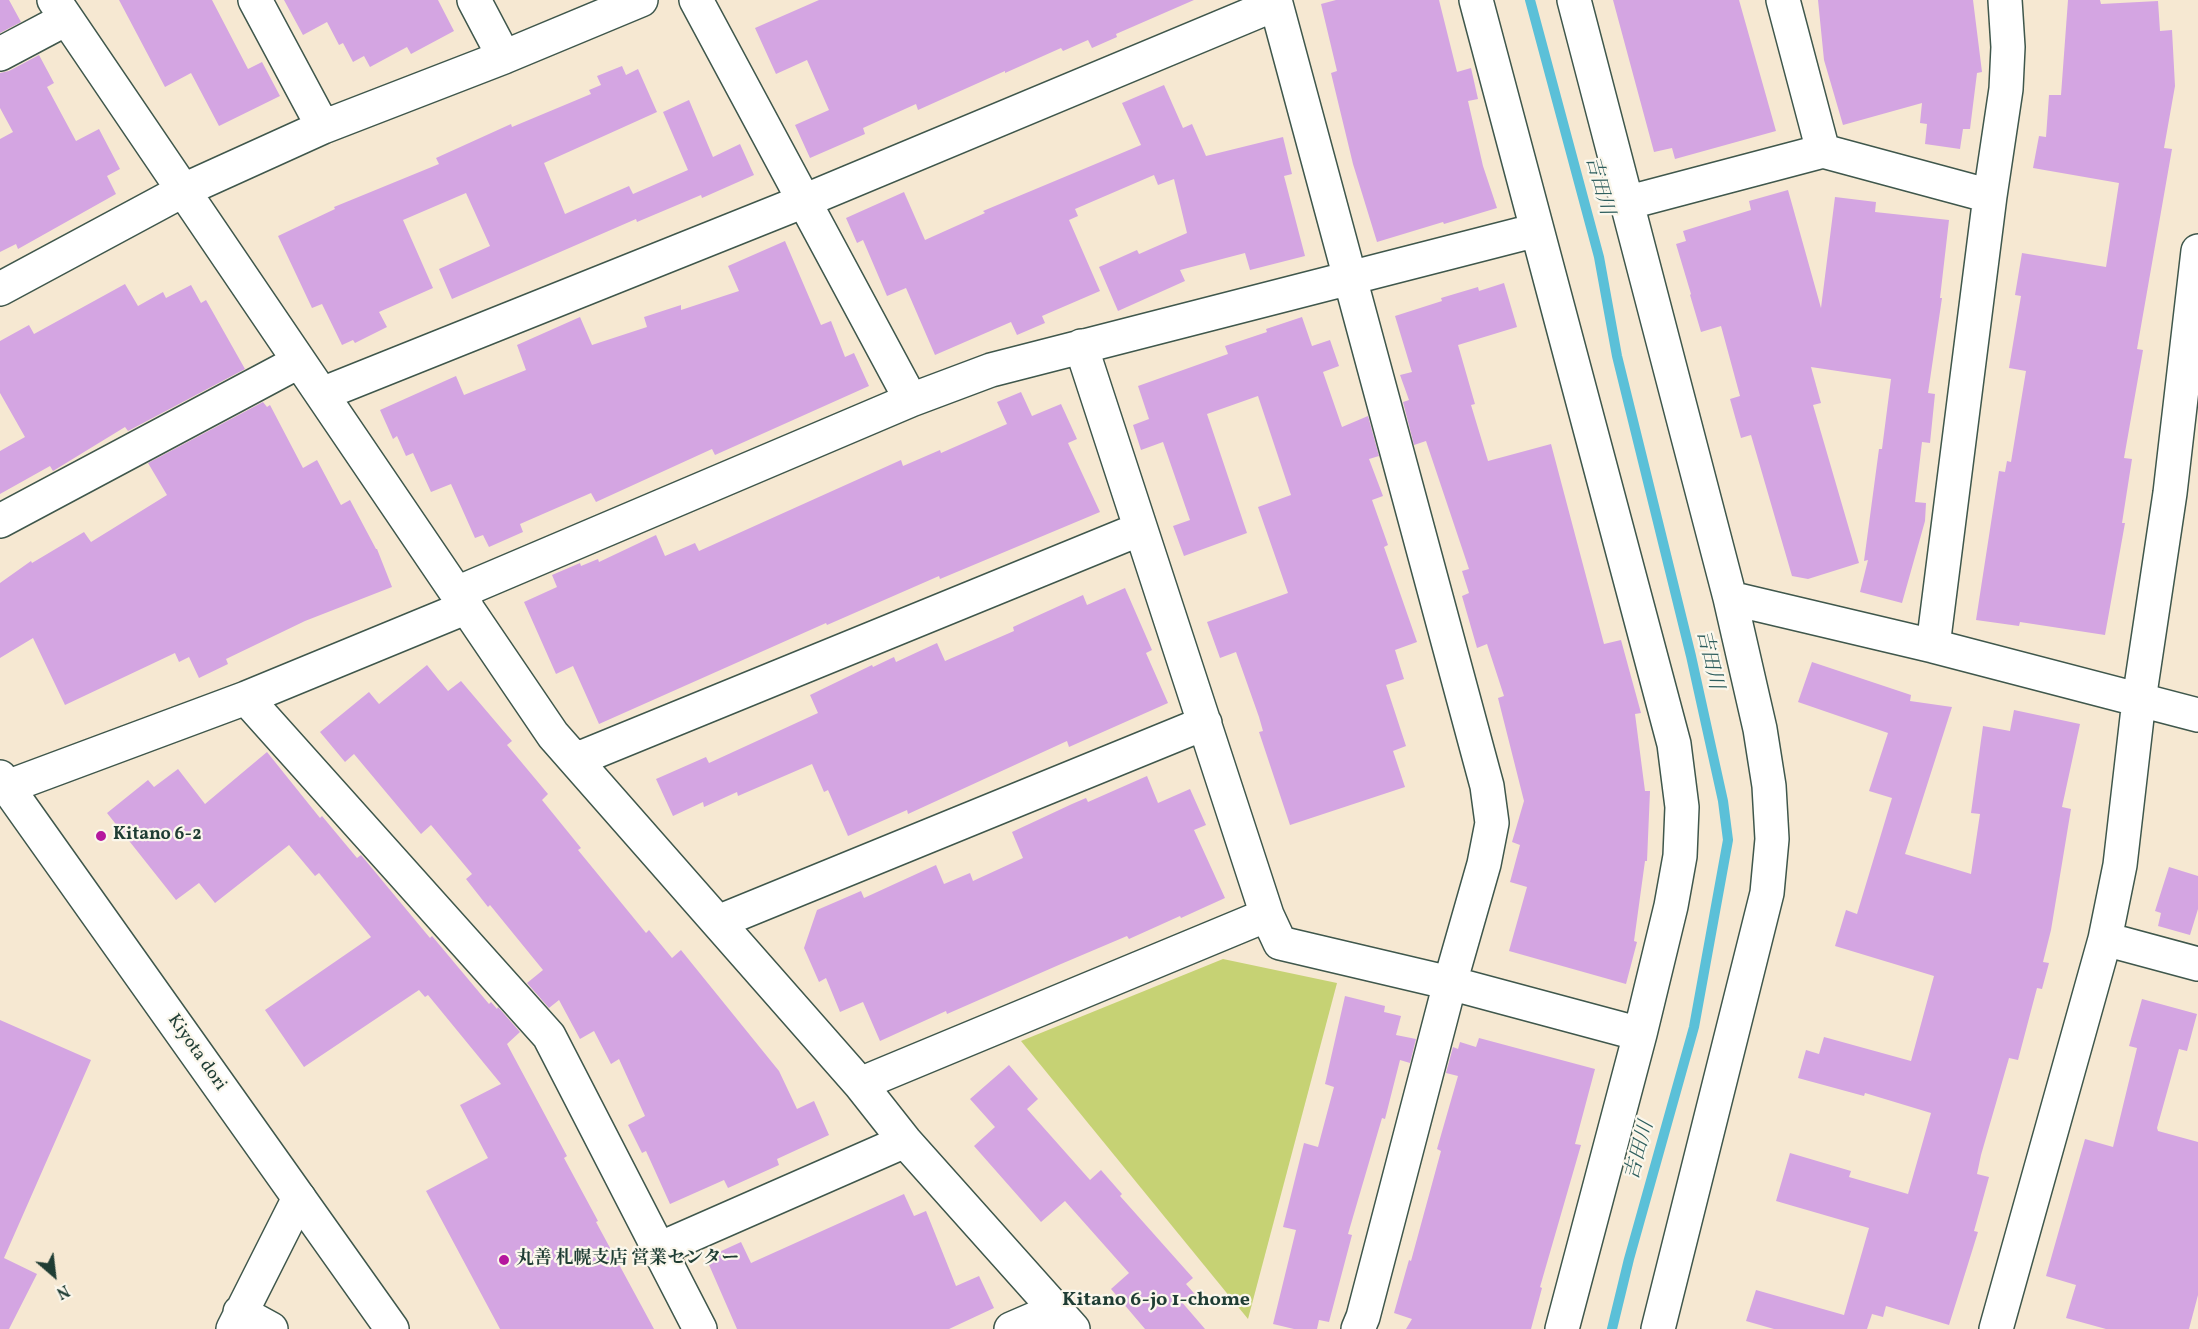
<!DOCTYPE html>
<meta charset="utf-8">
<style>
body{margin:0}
#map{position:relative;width:2198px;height:1329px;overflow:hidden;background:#f6e8d2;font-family:Vollkorn,serif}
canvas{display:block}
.north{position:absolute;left:24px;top:1245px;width:60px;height:60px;-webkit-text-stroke:4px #fbf7ec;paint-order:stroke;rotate:152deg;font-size:16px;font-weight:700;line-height:24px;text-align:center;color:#1f3d34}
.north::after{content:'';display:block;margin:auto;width:21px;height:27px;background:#1f3d34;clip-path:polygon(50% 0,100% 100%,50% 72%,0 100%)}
</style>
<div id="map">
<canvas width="2198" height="1329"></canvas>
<div class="north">N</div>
</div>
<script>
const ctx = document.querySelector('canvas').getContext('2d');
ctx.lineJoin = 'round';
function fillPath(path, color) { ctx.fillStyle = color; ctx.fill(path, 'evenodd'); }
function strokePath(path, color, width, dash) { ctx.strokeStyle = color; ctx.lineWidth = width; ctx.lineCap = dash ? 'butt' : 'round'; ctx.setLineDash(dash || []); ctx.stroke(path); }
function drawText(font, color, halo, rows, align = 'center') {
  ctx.font = font + ' Vollkorn,"Noto Serif JP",serif'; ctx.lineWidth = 4.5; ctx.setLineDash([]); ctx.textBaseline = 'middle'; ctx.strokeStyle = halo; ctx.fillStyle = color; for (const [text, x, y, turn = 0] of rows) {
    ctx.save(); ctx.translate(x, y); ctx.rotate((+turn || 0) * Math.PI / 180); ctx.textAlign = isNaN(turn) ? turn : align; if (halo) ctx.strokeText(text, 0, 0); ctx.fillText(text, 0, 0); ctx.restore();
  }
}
const green = new Path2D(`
 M1223,959L1337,983L1248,1319L1021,1041Z`);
const stream = new Path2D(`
 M1530,0L1599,257L1617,356L1691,656L1723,801L1728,840L1694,1027L1629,1259L1612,1329`);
const building = new Path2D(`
 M0,0H9L21,22L0,33Z
 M119,0H212L248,69L262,62L280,96L219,126L191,73L165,87Z
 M284,0H438L454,31L411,54L407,47L370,67L364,56L353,62L343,43L339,45L327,22L303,35Z
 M819,0H1194L1116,34L1117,37L1092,48L1088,40L1063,51L1061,48L1005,73V71L918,110L916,104L863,128L865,134L810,158L795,125L829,110L807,60L776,74L755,28Z
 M1336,0H1439L1457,72L1471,68L1478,99L1468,101L1483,166L1497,208L1444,224L1443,222L1377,242L1353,164L1331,73L1337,71L1321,4Z
 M1613,0H1739L1776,131L1675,159L1672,148L1654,152Z
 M1818,0H1973L1982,72L1977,73L1970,129H1963L1960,149L1925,144L1927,124L1920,123L1922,103L1843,125L1824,60Z
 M2068,0H2100L2101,4L2158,1L2160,31L2172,30L2175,86L2164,148L2172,149L2137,349L2143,350L2124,458L2132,459L2122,523H2125L2105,635L2020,622L2019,626L1976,620L1999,471L2005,472L2007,461L2011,462L2026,371L2009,368L2021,296L2015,295L2022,253L2106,267L2119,183L2033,168L2039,136L2046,137L2049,95H2061Z
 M39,55L54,83L47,87L76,141L99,129L120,169L107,176L116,194L18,249L16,244L0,252V139L13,132L0,108V73L9,71Z
 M622,66L626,75L638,69L657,112L544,163L565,214L629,186L633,194L688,170L663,112L689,100L713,157L740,144L754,175L702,198L701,195L637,222L636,219L452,299L439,269L490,246L466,193L403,220L433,288L379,312L387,327L355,343L353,340L342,345L322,304L312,308L278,236L335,209L334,207L439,164L436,158L511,124L512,127L591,94L589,90L601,85L597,76Z
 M1164,85L1183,128L1192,124L1206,156L1283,137L1292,174L1284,176L1305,256L1250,270L1245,253L1180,270L1185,281L1118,311L1099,267L1137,250L1139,254L1187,233L1174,179L1158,185L1154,175L1075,209L1078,216L1069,220L1100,291L1042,316L1045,323L1017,335L1011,322L935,355L906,288L887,296L863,240L857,243L846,218L904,192L925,240L985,213L983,211L1141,145L1122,103Z
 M1788,190L1821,308L1835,197L1876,202L1875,212L1949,220L1940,298H1942L1928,393L1935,394L1930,443L1922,442L1915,502L1926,503L1925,521L1902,603L1860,592L1868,560L1864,561L1879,449H1882L1891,379L1811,367L1821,403L1813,405L1859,563L1808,579L1792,576L1751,435L1741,438L1730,399L1740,396L1721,326L1701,332L1690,295L1691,294L1676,244L1686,241L1683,231L1751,210L1749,201Z
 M785,241L821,325L831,321L845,357L854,353L869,386L715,455L712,449L596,502L591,493L520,524L523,532L489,547L483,535L475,538L451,484L431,492L413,453L406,456L397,436L393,439L380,410L456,376L464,395L526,370L517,345L580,317L592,345L647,327L644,317L681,305V310L739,291L728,266Z
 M1504,283L1517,327L1458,345L1475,404L1471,405L1488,461L1551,444L1604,644L1621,640L1641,713L1635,714L1645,791H1650L1647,861H1645L1634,941L1637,942L1626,984L1509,951L1527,887L1510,882L1520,845L1512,842L1524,801L1498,698L1504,696L1487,644L1477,648L1462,596L1469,593L1462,571L1469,569L1426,441L1414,445L1403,402L1409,400L1400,375L1412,372L1395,316L1442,301L1441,298L1478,287L1479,291Z
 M125,284L138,306L163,292L166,298L191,285L201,303L206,300L245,369L128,431L125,427L53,471L50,466L0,494V451L25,437L0,393V341L29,325L34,334Z
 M1302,317L1312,346L1330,340L1339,366L1323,372L1342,427L1368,416L1379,456L1369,459L1383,496L1372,500L1388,545L1384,547L1417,642L1395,650L1404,679L1386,685L1406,746L1393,751L1405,787L1290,825L1259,732L1263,731L1259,717L1236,652L1220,658L1207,622L1288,593L1258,507L1291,495L1258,396L1207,414L1247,533L1184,556L1173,526L1190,520L1163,442L1141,450L1133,425L1149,419L1138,386L1228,354L1225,346L1267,332L1266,329Z
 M1021,392L1032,416L1061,404L1077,439L1068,443L1100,512L940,579L939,576L827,625L826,623L599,724L573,666L556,674L524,602L557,587L552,575L580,563L581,566L598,559L599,562L656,535L665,556L695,543L699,551L901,460L903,466L940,450L941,453L1007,424L997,402Z
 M263,402L267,407L270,405L303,468L317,460L341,505L350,500L376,549H377L392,587L305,621L226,659L228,664L199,678L189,657L179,662L175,653L65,705L33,638L0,658V583L31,561L32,563L84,532L91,542L167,495L148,463Z
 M1125,588L1152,650L1146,653L1168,703L1069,747L1067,741L908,814L907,810L848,836L828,790L824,792L812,764L738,796L737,792L704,807L703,802L673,816L656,779L706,757L709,763L818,713L810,695L872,665L873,667L894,657L896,662L937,643L945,661L1014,631L1013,627L1083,595L1087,605Z
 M1812,662L1911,695L1910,701L1952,707L1905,854L1971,874L1980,814L1971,813L1983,726L2010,731L2014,710L2080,724L2062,807L2071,809L2051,930L2043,962L2049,963L2042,989L2037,988L2018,1060L2009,1058L1981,1155L1977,1174L1989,1177L1974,1231L1978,1232L1949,1325L1886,1306L1883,1317L1872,1314L1867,1329H1774L1746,1321L1756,1290L1844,1315L1869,1228L1776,1201L1790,1153L1851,1171L1849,1177L1908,1194L1931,1113L1865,1093L1864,1096L1798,1078L1806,1050L1819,1054L1824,1037L1911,1061L1934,976L1835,946L1846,910L1857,914L1892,798L1869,791L1888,733L1798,702Z
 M427,665L448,691L461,681L512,741L507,745L548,794L542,800L581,848L578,850L646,933L649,930L672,958L681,950L779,1071L797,1109L814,1101L829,1135L777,1159L779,1165L728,1188L724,1180L670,1204L646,1151L642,1153L628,1125L645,1116L619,1059L611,1064L594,1031L580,1039L559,1000L549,1008L527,983L543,970L490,905L488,907L466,879L472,874L431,825L421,834L354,754L345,762L320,732L369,692L379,704Z
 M267,752L320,818L322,816L357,858L361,855L430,938L432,936L489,1004L491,1002L497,1009L498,1007L520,1032L507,1044L567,1156L564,1158L598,1221L596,1222L654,1329H500L426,1191L488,1158L460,1105L501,1084L428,995L425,997L419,990L304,1067L265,1010L371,937L319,873L315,876L289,845L215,903L199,883L176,900L107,813L148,780L154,787L178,769L205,804Z
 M1147,776L1158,803L1190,789L1206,825L1194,830L1225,898L1181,918L1180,916L1129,939L1127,936L1061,964L947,1014L946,1011L880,1041L863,1002L840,1012L826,978L819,982L804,948L817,910L861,891L864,898L936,865L944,884L970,873L973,881L1023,858L1012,832L1072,804L1086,798L1088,802Z
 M2169,867L2198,876V909L2190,935L2158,926L2161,913L2155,911Z
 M1345,996L1385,1006L1384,1012L1401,1016L1396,1035L1416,1039L1410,1063L1400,1060L1385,1119L1382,1118L1348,1234L1352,1235L1329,1322L1319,1320L1317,1329H1294L1273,1324L1296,1230L1283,1227L1304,1143L1318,1147L1334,1087L1325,1084Z
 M2142,999L2197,1014L2187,1051L2179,1049L2157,1128L2158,1131L2198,1142V1295L2189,1329H2106L2066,1318L2076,1285L2046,1276L2085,1139L2113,1147L2137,1048L2129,1046Z
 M0,1020L91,1060L4,1258L37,1274L9,1329H0Z
 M1479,1038L1595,1069L1575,1144L1581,1145L1540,1287L1542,1288L1531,1329H1406L1412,1319L1394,1313L1409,1260L1411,1261L1441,1151L1437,1149L1458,1076L1446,1073L1453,1047L1458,1049L1460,1042L1476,1047Z
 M1009,1065L1038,1099L1027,1109L1090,1180L1101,1170L1122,1194L1120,1196L1193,1278L1186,1284L1206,1307L1180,1300L1205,1329H1145L1111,1289L1129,1273L1065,1201L1041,1222L974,1146L995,1127L970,1099Z
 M904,1194L914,1216L926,1211L956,1286L979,1276L994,1308L949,1329H737L706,1258L741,1242L751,1263Z`);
const minor = new Path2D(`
 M54,0L553,735L860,1084L905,1141L1073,1329
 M255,0L323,127
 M474,0L504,57
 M696,0L911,400
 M1275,0L1487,786L1492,823L1484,864L1450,983L1363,1317L1358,1329
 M1476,0L1674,744L1682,807L1680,856L1671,906L1640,1034L1562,1329
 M1574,0L1730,598L1760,729L1769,786L1772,839L1767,893L1658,1329
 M1783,0L1823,151
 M0,54L66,19
 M1626,203L1823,151L1990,196
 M0,289L184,190L323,127L504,57L641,0
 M1081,346L1267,915
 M322,394L804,201L1276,4
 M0,521L298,362
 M457,593L911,400L991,370L1537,230
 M1730,598L1933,646L2198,715
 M1933,646L1990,196L2006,89L2008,47L2005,0
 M246,698L549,1036L700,1329
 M575,760L1140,529
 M7,787L246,698L467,607
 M718,922L1205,723
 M2105,939L2198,964
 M860,1084L1267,915L1280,943L1450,983L1640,1034
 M659,1249L905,1141
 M240,1312L271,1329
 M233,1329L299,1198
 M1011,1329L1055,1310
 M1996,1329L2105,939L2120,865L2139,700L2170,493L2198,251`);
const tertiary = new Path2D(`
 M0,777L392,1329`);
const markers = [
 [101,836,6,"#b5179e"],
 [504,1260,6,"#b5179e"]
];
const poiNames = [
 ["Kitano 6-2",113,836],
 ["丸善 札幌支店 営業センター",516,1260]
];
const streetNames = [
 ["Kiyota dori",196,1053,55]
];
const waterNames = [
 ["吉田川",1598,186,75],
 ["吉田川",1708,660,77],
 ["吉田川",1641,1151,-75]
];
const neighbourhoodNames = [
 ["Kitano 6-jo 1-chome",1156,1301]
];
fillPath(green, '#c6d274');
strokePath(stream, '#5bc0d8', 10);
fillPath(building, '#d4a5e2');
strokePath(minor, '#3f574c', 36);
strokePath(tertiary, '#3f574c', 36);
strokePath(minor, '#fff', 33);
strokePath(tertiary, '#fff', 33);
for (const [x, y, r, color] of markers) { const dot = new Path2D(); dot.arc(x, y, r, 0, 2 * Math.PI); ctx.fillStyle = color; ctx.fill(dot); strokePath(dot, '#fbf7ec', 2); }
drawText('bold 18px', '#1f3d34', '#fbf7ec', poiNames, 'left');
drawText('18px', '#1f3d34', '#fbf7ec', streetNames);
drawText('italic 20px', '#2e5e5d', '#fbf7ec', waterNames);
drawText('bold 20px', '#1f3d34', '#fbf7ec', neighbourhoodNames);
</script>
